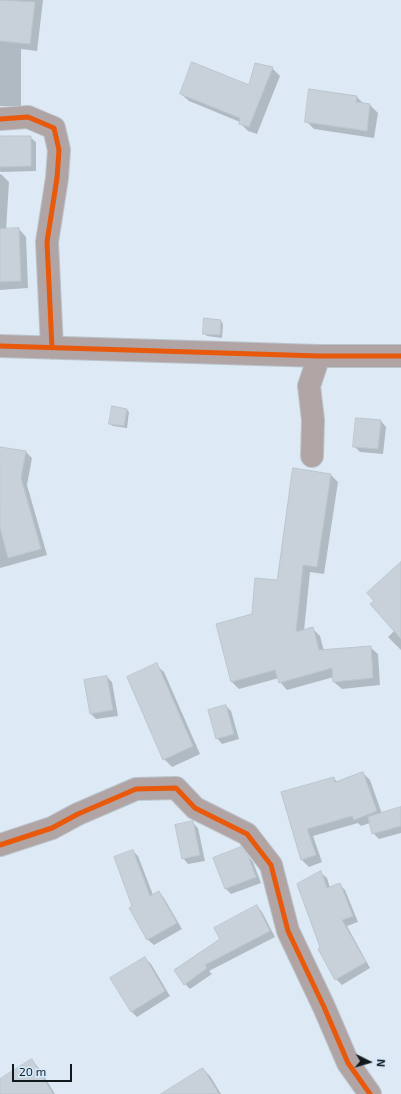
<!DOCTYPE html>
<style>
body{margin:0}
#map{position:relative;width:401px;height:1094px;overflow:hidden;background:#dde9f4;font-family:"Exo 2",sans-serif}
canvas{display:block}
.north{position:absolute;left:349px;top:1042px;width:40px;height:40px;-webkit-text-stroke:3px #d4eafd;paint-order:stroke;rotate:95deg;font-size:11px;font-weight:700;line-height:16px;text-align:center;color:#11191f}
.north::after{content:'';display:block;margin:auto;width:14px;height:18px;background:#11191f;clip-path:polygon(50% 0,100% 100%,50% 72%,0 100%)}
.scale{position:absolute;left:12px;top:1064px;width:60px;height:18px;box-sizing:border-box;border:2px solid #11191f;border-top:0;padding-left:5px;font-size:12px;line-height:14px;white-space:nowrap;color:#11191f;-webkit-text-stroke:3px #d4eafd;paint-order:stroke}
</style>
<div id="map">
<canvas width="401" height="1094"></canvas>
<div class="north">N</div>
<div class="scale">20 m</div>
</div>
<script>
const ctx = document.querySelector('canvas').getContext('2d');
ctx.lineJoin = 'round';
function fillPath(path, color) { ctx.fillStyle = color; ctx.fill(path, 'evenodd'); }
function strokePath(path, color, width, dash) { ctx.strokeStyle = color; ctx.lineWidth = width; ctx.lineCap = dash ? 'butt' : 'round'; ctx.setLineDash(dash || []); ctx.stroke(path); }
const shadow = new Path2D(`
 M0,0H43L37,51L21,49V106H0Z
 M272,68L280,76L257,134L248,131L240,123V122L189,101L181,94L250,86Z
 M357,97L364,104L370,105L378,113L374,138L314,129L306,121Z
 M0,137H30L36,142V171L1,172L0,171Z
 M0,174L2,175L9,182L6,230L19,229L26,237L28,288L0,290Z
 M221,321L223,324L222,338L207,336L204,333Z
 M127,410L129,412L127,428L113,426L110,424Z
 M381,421L386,427L383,454L360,452L354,446Z
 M0,448L26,452L32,458L27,485L47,555L0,568Z
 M331,475L338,482L324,574L310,572L304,631L312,628L320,636L324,651L370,647L378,654L380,685L342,689L334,682V677L287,690L280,682L279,678L239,689L232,682L253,615L277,581Z
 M401,571V650L388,637L395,630L375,601Z
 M156,665L164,672L200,754L172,767L164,759Z
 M107,677L112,682L118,716L96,719L91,714Z
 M226,706L231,711L239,739L222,744L217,738Z
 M363,773L370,780L382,814L401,808V833L379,839L373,833L370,823L361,826L358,823L313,836L322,862L309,867L302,860L282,793L333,778L338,782Z
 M193,823L198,828L205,861L188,864L183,858Z
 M241,848L253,862L261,883L231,894L226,889Z
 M133,851L138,856L153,895L159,892L164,898L182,929L154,945L148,940L130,908L133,906Z
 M321,873L327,878L330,888L340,885L345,890L358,922L347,926L370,968L342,985L336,979L321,948Z
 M257,906L262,912L275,937L209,971L212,974L190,989L185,984L221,939Z
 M145,958L151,964L170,996L137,1017L131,1011Z
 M31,1060L39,1068L55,1094H0V1080Z
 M203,1069L210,1076L221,1094H171Z`);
const building = new Path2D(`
 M0,0L35,2L30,44L0,41Z
 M192,62L249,85L255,63L273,67L249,127L239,124L240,118L180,94Z
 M309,89L357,96L356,102L370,104L367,131L305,122Z
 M0,136H31V166L0,167Z
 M19,228L21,281L0,282V229Z
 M204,318L221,320L220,335L203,334Z
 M112,406L127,409L124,426L109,424Z
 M356,418L381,420L378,449L353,447Z
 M0,447L26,451L21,478L41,549L8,558L0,528Z
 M293,468L331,474L317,567L303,565L296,632L313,627L319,650L371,646L373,678L333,682L332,668L279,683L275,670L231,682L216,624L252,614L255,578L277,580Z
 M401,562V639L370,604L374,601L367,593Z
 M157,663L193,746L163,760L127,677Z
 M107,676L113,710L90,714L84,680Z
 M226,705L234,734L216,739L208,710Z
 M363,772L377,811L354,820L352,816L307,829L316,855L301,860L281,792L334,777L335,782Z
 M401,807V826L372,834L368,817Z
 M193,821L200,855L182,859L175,825Z
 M241,847L248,856L256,877L225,889L213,858Z
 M133,850L150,896L159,891L177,923L147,940L129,908L132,906L114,857Z
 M321,871L327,888L340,883L353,916L342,920L366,962L335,980L318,949L320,947L297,884Z
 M257,905L270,931L205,965L207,968L184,985L174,970L220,939L214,928Z
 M145,957L165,991L131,1012L110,978Z
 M32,1059L53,1094H0V1079Z
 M203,1068L219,1094H161Z`);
const street = new Path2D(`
 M0,119L28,117L54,128L59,150L57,178L47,242L52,348
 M0,346L319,356H401
 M312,456L313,420L309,386L319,356
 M0,845L52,828L78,814L136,789L176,788L195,808L247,834L271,865L288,931L324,1007L348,1063L370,1094`);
const cycleway = new Path2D(`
 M0,119L28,117L54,128L59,150L57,178L47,242L52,348
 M0,346L319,356H401
 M0,845L52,828L78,814L136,789L176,788L195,808L247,834L271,865L288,931L324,1007L348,1063L370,1094`);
fillPath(shadow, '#0003');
fillPath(building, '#c8d1da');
strokePath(building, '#bbc5ce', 1);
strokePath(street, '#bac4cc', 24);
strokePath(street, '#b1a4a5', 22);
strokePath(cycleway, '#e8590c', 5);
</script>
